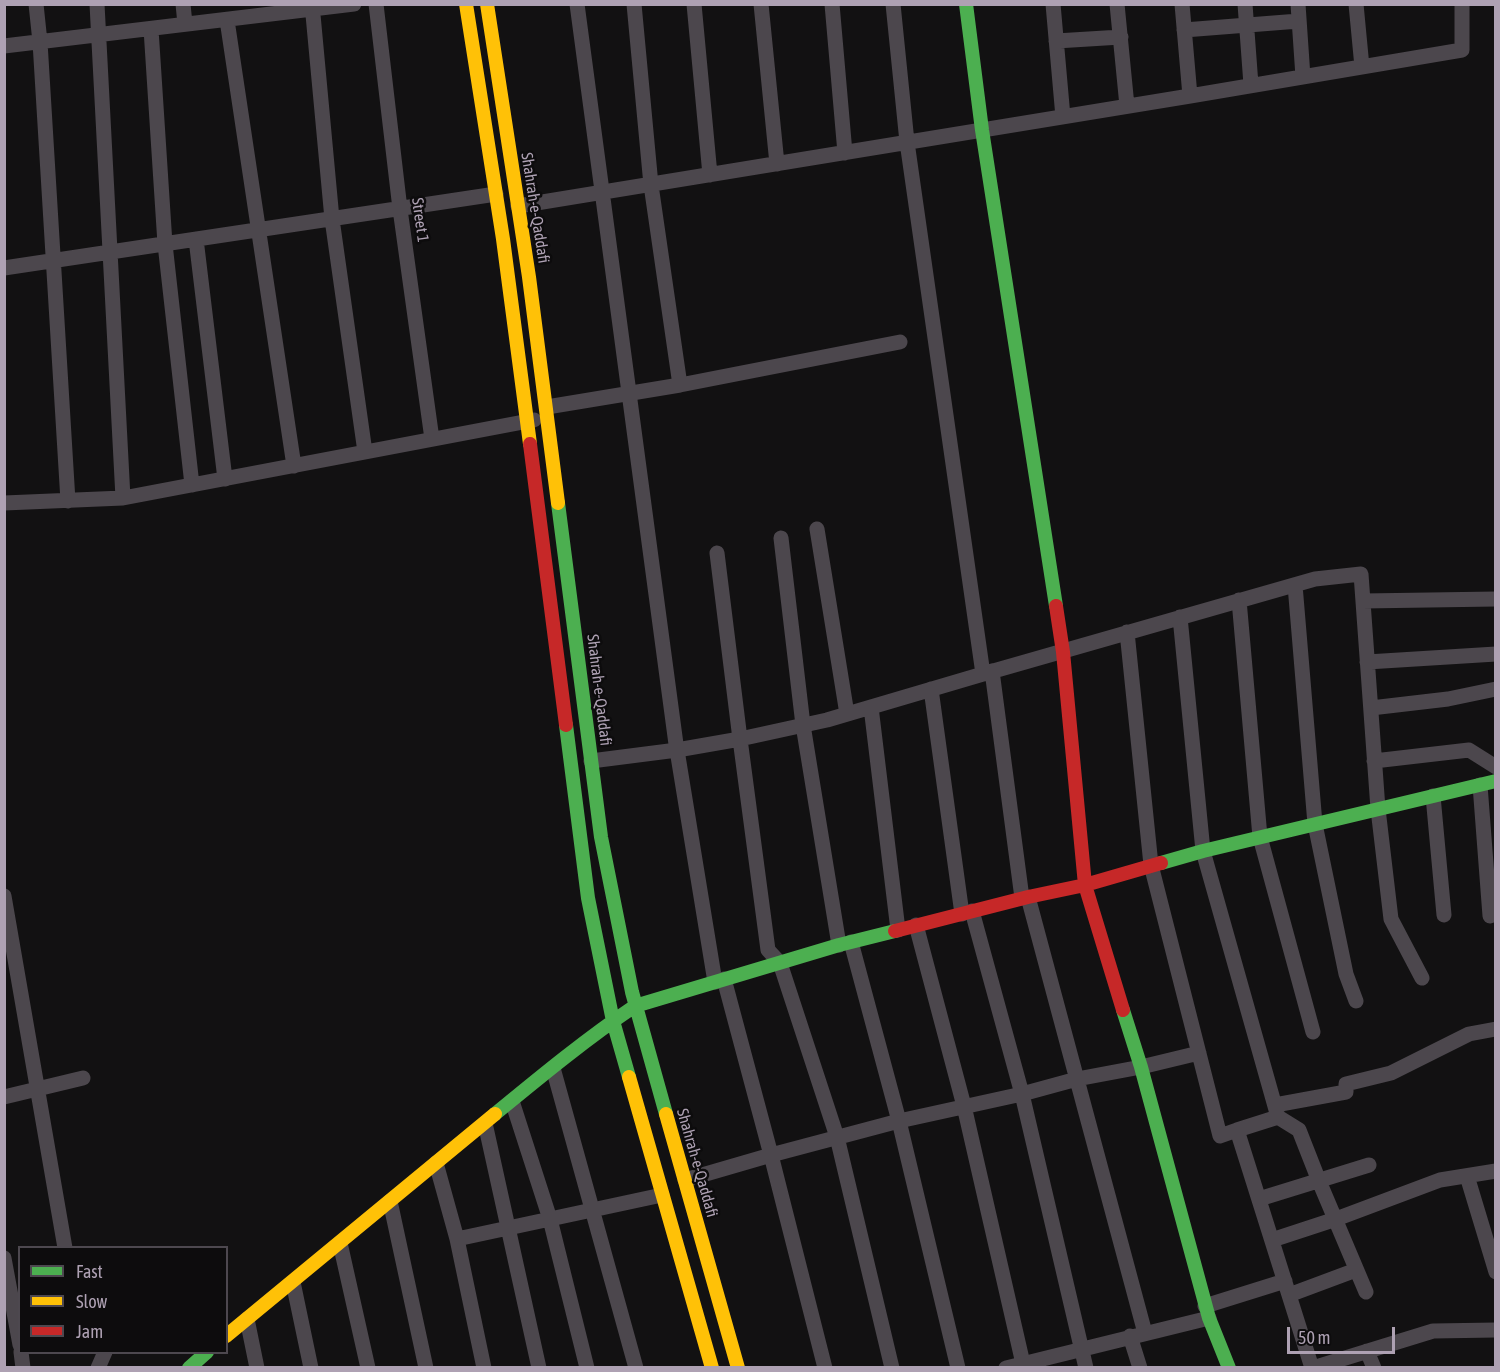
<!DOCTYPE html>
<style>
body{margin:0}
#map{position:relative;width:1500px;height:1372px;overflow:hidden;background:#121112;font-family:"Asap Condensed",sans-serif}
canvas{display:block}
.frame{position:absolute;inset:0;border:6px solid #aea1b3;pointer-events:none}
.legend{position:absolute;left:18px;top:1246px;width:210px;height:108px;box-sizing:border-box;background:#0d0c0d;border:2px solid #4d484f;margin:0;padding:8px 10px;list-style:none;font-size:18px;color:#aea1b3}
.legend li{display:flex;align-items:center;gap:12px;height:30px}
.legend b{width:30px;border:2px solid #4d484f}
.scale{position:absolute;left:1287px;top:1327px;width:108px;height:27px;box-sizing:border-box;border:3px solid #aea1b3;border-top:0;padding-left:8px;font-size:18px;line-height:21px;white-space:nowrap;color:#aea1b3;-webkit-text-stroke:4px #0d0c0d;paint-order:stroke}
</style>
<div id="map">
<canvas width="1500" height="1372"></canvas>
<div class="frame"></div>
<ul class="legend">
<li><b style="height:8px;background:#4caf50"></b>Fast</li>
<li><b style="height:8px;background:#ffc107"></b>Slow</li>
<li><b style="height:8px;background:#c62828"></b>Jam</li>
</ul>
<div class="scale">50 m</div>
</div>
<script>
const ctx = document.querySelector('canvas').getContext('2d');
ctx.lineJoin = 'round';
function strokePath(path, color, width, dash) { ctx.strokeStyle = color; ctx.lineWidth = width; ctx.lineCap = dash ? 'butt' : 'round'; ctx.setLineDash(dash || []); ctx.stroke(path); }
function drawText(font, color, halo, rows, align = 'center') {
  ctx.font = font + ' "Asap Condensed",sans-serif'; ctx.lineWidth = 5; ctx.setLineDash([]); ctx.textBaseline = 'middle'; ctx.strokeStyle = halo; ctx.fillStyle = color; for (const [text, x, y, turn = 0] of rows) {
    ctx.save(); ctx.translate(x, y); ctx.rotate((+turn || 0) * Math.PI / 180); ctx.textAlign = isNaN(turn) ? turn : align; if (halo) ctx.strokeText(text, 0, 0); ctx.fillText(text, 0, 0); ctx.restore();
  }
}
const street = new Path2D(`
 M36,4L40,42L68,501
 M97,4L123,498
 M183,4L185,24
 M312,4L332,219L365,452
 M376,4L400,209L432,439
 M577,4L676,744L715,982
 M634,4L651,185L680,385
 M694,4L710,175
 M761,4L777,164
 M832,4L845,153
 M893,4L907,142L983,674
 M1053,4L1063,117
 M1117,4L1127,106
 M1182,4L1190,96
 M1245,4L1251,85
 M1298,4L1303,77
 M1356,4L1362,67
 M227,20L294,466
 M151,29L165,244L192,485
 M1184,30L1299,21
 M1056,41L1121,37
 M4,46L354,4
 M518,206L1190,96L1462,50V4
 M196,239L225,479
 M4,268L496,194
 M547,407L680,385L900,342
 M4,503L123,498L534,420
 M817,529L847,714
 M781,538L803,725L839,945
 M717,553L740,739L768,950L780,963L837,1137L892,1368
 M1295,585L1315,824L1346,974L1356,1001
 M1239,600L1260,837L1313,1032
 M1363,601L1496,599
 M1180,617L1203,851L1278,1117L1237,1130
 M1127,632L1151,865L1220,1136L1237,1130L1312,1368
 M1367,662L1496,654
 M992,671L1022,898
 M931,689L962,914
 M871,707L898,930
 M1371,708L1448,699L1496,689
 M591,761L677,750L740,739L827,720L983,674L1315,579L1361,574L1378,809L1391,919L1422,978
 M1374,761L1469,750L1496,767
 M1480,785L1490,916
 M1433,796L1444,915
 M4,896L65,1248
 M1028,897L1145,1333
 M972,911L1022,1094L1086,1368
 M916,925L964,1106L1024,1368
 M851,942L899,1121L958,1368
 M724,979L771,1155L825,1368
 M553,1068L636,1368
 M4,1097L83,1078
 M512,1101L550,1219L587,1368
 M1275,1105L1346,1092V1084L1391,1073L1469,1034L1496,1029
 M1278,1117L1299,1130L1319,1181L1366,1292
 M485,1123L539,1368
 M436,1163L457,1239L484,1368
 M1467,1176L1496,1272
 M685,1180L771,1155L899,1121L1022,1094L1077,1079L1141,1067L1199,1053
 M1259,1199L1369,1165
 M390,1201L426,1368
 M457,1239L662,1195
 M1272,1240L1336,1219L1440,1180L1496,1171
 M340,1243L368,1368
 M4,1258L20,1345
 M293,1282L311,1368
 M1289,1295L1356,1270
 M1205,1306L1285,1281
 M247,1319L257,1368
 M1130,1336L1140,1368
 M1367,1351L1374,1368
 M21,1352L23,1368
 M98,1368L105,1352
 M1006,1368L1209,1318
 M1313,1368L1433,1331L1496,1330`);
const fast = new Path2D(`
 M966,4L982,130L1056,606
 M558,503L601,837L632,992L666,1114
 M566,725L588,898L613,1021L629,1077
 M1161,863L1203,851L1496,781
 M1123,1010L1141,1067L1209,1318L1229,1368
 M495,1114C540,1077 586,1039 635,1006L839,945L895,931
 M189,1368L207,1352`);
const slow = new Path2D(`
 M466,4L503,239L530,444
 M487,4L529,277L558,503
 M629,1077L712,1368
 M666,1114L738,1368
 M226,1336L495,1114`);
const jam = new Path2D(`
 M530,444L566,725
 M1056,606L1063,652L1085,885L1123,1010
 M895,931L1028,897L1085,885L1161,863`);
const streetNames = [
 ["Shahrah-e-Qaddafi",535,208,81],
 ["Street 1",420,220,82],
 ["Shahrah-e-Qaddafi",599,690,83],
 ["Shahrah-e-Qaddafi",697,1163,74]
];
strokePath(street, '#4c474d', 15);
strokePath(fast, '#4caf50', 14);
strokePath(slow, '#ffc107', 14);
strokePath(jam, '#c62828', 14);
drawText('16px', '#aea1b3', '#0d0c0d', streetNames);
</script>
